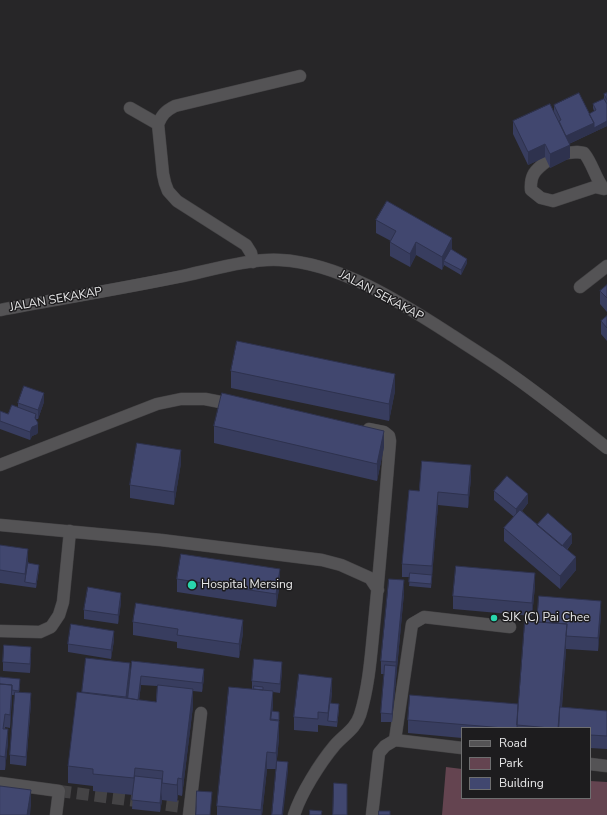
<!DOCTYPE html>
<style>
body{margin:0}
#map{position:relative;width:607px;height:815px;overflow:hidden;background:#272628;font-family:"Nunito Sans",sans-serif}
canvas{display:block}
.legend{position:absolute;left:461px;top:727px;width:130px;height:72px;box-sizing:border-box;background:#1d1c1e;border:1px solid #6e6e6f;margin:0;padding:5px 7px;list-style:none;font-size:12px;color:#e8e8e9}
.legend li{display:flex;align-items:center;gap:8px;height:20px}
.legend b{width:20px;border:1px solid #6e6e6f}
</style>
<div id="map">
<canvas width="607" height="815"></canvas>
<ul class="legend">
<li><b style="height:5px;background:#545355"></b>Road</li>
<li><b style="height:11px;background:#644450"></b>Park</li>
<li><b style="height:11px;background:#41476f"></b>Building</li>
</ul>
</div>
<script>
const ctx = document.querySelector('canvas').getContext('2d');
ctx.lineJoin = 'round';
function fillPath(path, color) { ctx.fillStyle = color; ctx.fill(path, 'evenodd'); }
function strokePath(path, color, width, dash) { ctx.strokeStyle = color; ctx.lineWidth = width; ctx.lineCap = dash ? 'butt' : 'round'; ctx.setLineDash(dash || []); ctx.stroke(path); }
function drawText(font, color, halo, rows, align = 'center') {
  ctx.font = font + ' "Nunito Sans",sans-serif'; ctx.lineWidth = 3; ctx.setLineDash([]); ctx.textBaseline = 'middle'; ctx.strokeStyle = halo; ctx.fillStyle = color; for (const [text, x, y, turn = 0] of rows) {
    ctx.save(); ctx.translate(x, y); ctx.rotate((+turn || 0) * Math.PI / 180); ctx.textAlign = isNaN(turn) ? turn : align; if (halo) ctx.strokeText(text, 0, 0); ctx.fillText(text, 0, 0); ctx.restore();
  }
}
const green = new Path2D(`
 M446,767L462,769V798H590V781L607,782V815H442Z`);
const minorTunnel = new Path2D(`
 M59,791L190,808`);
const minor = new Path2D(`
 M130,108L158,124L163,174L165,183L168,191L177,201L246,245L251,253L253,262
 M158,124C162,115 165,111 175,106L300,76
 M547,161C535,170 530,175 531,190L541,198L553,201L595,187L604,189C595,178 593,164 584,153L577,152L567,153
 M580,287L607,266
 M0,310C59,299 119,289 178,277C208,271 250,258 280,260C341,263 403,304 453,336C471,348 489,359 506,371C541,395 574,422 607,448
 M0,465L157,404L181,399H205L236,405
 M0,525L161,540L322,560L341,565L370,578L378,590
 M0,631L40,632L51,627L59,615L63,602L70,531
 M395,740L462,748
 M590,764L607,766
 M0,783L59,791L56,815
 M189,815L201,713
 M294,815C301,793 320,763 335,745C344,735 356,728 360,715C369,686 371,655 374,625C380,564 385,503 390,441L389,436L384,432L369,429
 M372,815L379,753L385,746L395,740L412,624L424,617L510,627`);
const wall = new Path2D(`
 M607,93V126L569,144L570,158L550,168L545,157L528,165L513,134V121L554,112V105L589,114L594,111L593,108V104L604,99V94Z
 M376,220L452,250L467,263L461,275L444,265L442,270L416,255L410,267L390,256V242L391,241L376,233Z
 M607,285V312L600,304V291Z
 M607,316V341L601,334V321Z
 M231,371L395,391L389,421L231,388Z
 M44,402L38,419H36L38,432L37,434L32,436L30,440L0,429V411L8,414L18,408V403Z
 M214,426L384,447L377,481L214,443Z
 M181,463L174,505L130,498V485Z
 M471,478L468,508L438,505L431,588L409,586L410,577H402V564L419,491Z
 M494,491L528,503L522,511L537,525L572,543L567,550L576,570L560,589L504,541V528L514,517L494,500Z
 M0,545L39,569L36,588L0,583Z
 M177,579L280,583L276,607L177,592Z
 M535,586L532,616L453,609V596Z
 M404,593L392,722H381V713L385,674H381V661Z
 M121,602L118,624L84,619V610Z
 M601,614L598,651L566,649L562,707L607,711V749L590,748V728H462V738L408,733V720L518,704L537,622Z
 M133,622L243,633L239,658L177,648V642L133,635Z
 M114,640L111,659L68,652V644Z
 M31,656L30,673L3,671V662Z
 M86,658L130,672L127,698L132,661L204,678L202,692L193,691V706L182,796L178,795L177,802L162,800L160,812L132,809L133,795L93,791V786L68,783V766L82,693ZM141,685L157,686L156,702L139,700Z
 M282,671L280,693L273,692L272,711L279,717V738L276,769H267L262,815H217V806L252,689V681Z
 M0,677L20,683L19,692L31,702L26,766L10,764V755L15,695H12L10,728L5,727L8,742L5,770H0Z
 M332,691L331,703L339,709L337,727L318,725V732L294,730V717Z`);
const shadedWall = new Path2D(`
 M607,121V126L564,146V137L594,123Z
 M545,144V157L528,165V152Z
 M570,145V158L550,168V154Z
 M452,238V251L444,261V265L442,270V257Z
 M416,242V255L410,267V254Z
 M467,259V263L461,275V270Z
 M395,374V391L389,421V404Z
 M44,393V402L38,419V410Z
 M36,414V423H38V432L37,434L32,436L30,440V432Z
 M384,431V447L377,481V464Z
 M181,450V463L174,505V492Z
 M471,465V478L468,508V495Z
 M438,492V505L431,588L432,566Z
 M528,494V503L516,518V509Z
 M572,534V543L562,555V546Z
 M28,549V562L26,582H25V574Z
 M576,557V570L560,589V576Z
 M39,565V569L36,588V584Z
 M280,569V583L276,607V594Z
 M535,573V586L532,616V603Z
 M404,580V593L392,722V714L396,662Z
 M121,593V602L118,624V615Z
 M601,601V614L598,651V638Z
 M243,620V633L239,658V644Z
 M114,631V640L111,659V650Z
 M566,636V649L560,728H558Z
 M31,647V656L30,673V664Z
 M282,662V671L280,693V684Z
 M130,663V672L126,706V697Z
 M204,669V678L202,692V683Z
 M141,676V685L137,716V707Z
 M332,678V691L329,722L328,713Z
 M12,685V698L10,728V715Z
 M193,689V706L182,796V779Z
 M273,691V708L271,723L270,720Z
 M31,693V702L26,766V757Z
 M279,721V738L276,769V753Z
 M8,729V742L5,770V757Z
 M267,752V769L262,815H261Z
 M288,762V771L283,815H282Z
 M178,778V795L177,802V785Z
 M31,790V806L30,815H27Z
 M162,792V800L160,812V803Z`);
const building = new Path2D(`
 M579,93L594,123L566,136L559,121L561,120L554,105Z
 M607,93V100L604,94Z
 M604,99L607,104V121L594,128V123L589,114L596,110L593,104Z
 M550,104L570,145L550,154L545,144L528,152L513,121Z
 M387,201L452,238L442,257L416,242L410,254L390,242L396,231L376,220Z
 M451,249L467,259L461,270L444,261Z
 M607,285V298L600,291Z
 M607,316V328L601,321Z
 M237,341L395,374L389,404L231,371Z
 M24,386L44,393L38,410L18,403Z
 M222,393L384,431L377,464L214,426Z
 M12,405L36,414L35,418L38,423L37,425L32,427L30,432L0,421V411L8,414Z
 M137,443L181,450L174,492L130,485Z
 M422,461L471,465L468,495L438,492L432,566L402,564L409,490L419,491Z
 M507,476L528,494L516,509L494,491Z
 M520,510L576,557L560,576L504,528Z
 M548,513L572,534L562,546L537,525Z
 M0,545L28,549L25,574L0,570Z
 M181,554L280,569L276,594L177,579Z
 M28,563L39,565L36,584L25,582Z
 M456,566L535,573L532,603L453,596Z
 M410,573L432,575L431,584L409,582Z
 M389,579L404,580L396,662L381,661Z
 M88,587L121,593L118,615L84,610Z
 M539,596L601,601L598,638L566,636L567,624L537,622Z
 M136,603L243,620L239,644L177,635L178,629L133,622Z
 M525,621L567,624L558,728H550L517,725Z
 M71,624L114,631L111,650L68,644Z
 M4,645L31,647L30,664L3,662Z
 M86,658L130,663L126,697L82,692Z
 M254,659L282,662L280,684L252,681Z
 M132,661L204,669L202,683L141,676L138,700L128,698Z
 M385,665L396,666L392,714L381,713Z
 M299,674L332,678L328,713L318,712V719L294,717Z
 M0,677L20,679L19,691L12,690V685L0,684Z
 M0,684L12,685L10,715L5,714L3,729H8L5,757L0,756Z
 M158,685L193,689L182,779L178,778L177,785L162,783L163,771L135,768L134,778L93,774V769L68,766L77,692L156,702Z
 M254,686L263,687V690L254,689Z
 M229,687L273,691L270,720L279,721L276,753L267,752L261,810L217,806Z
 M15,692L31,693L26,757L10,755Z
 M410,695L518,704L517,728H504L408,720Z
 M330,703L339,704L337,722L328,721Z
 M560,707L607,711V736L590,735V728H559Z
 M272,711L279,712V720L271,719Z
 M277,761L288,762L282,815H272Z
 M135,776L162,779L160,803L132,800Z
 M334,783L347,784V815H333Z
 M0,786L31,790L27,815H0Z
 M197,791L212,792L210,815H196Z
 M310,810L322,811L321,815H310Z
 M379,811H390V815H379Z`);
const markers = [
 [192,585,5,"#29d5ad"],
 [494,618,4,"#29d5ad"]
];
const streetNames = [
 ["JALAN SEKAKAP",381,296,28],
 ["JALAN SEKAKAP",56,300,-10]
];
const poiNames = [
 ["Hospital Mersing",201,585],
 ["SJK (C) Pai Chee",502,618]
];
fillPath(green, '#644450');
strokePath(minorTunnel, '#444345', 12, [12, 6]);
strokePath(minor, '#444345', 13);
strokePath(minor, '#545355', 12);
fillPath(wall, '#383d5f');
fillPath(shadedWall, '#2e324e');
fillPath(building, '#41476f');
strokePath(building, '#2e324e', 1);
for (const [x, y, r, color] of markers) { const dot = new Path2D(); dot.arc(x, y, r, 0, 2 * Math.PI); ctx.fillStyle = color; ctx.fill(dot); strokePath(dot, '#1d1c1e', 1.5); }
drawText('12px', '#e8e8e9', '#1d1c1e', streetNames);
drawText('12px', '#e8e8e9', '#1d1c1e', poiNames, 'left');
</script>
